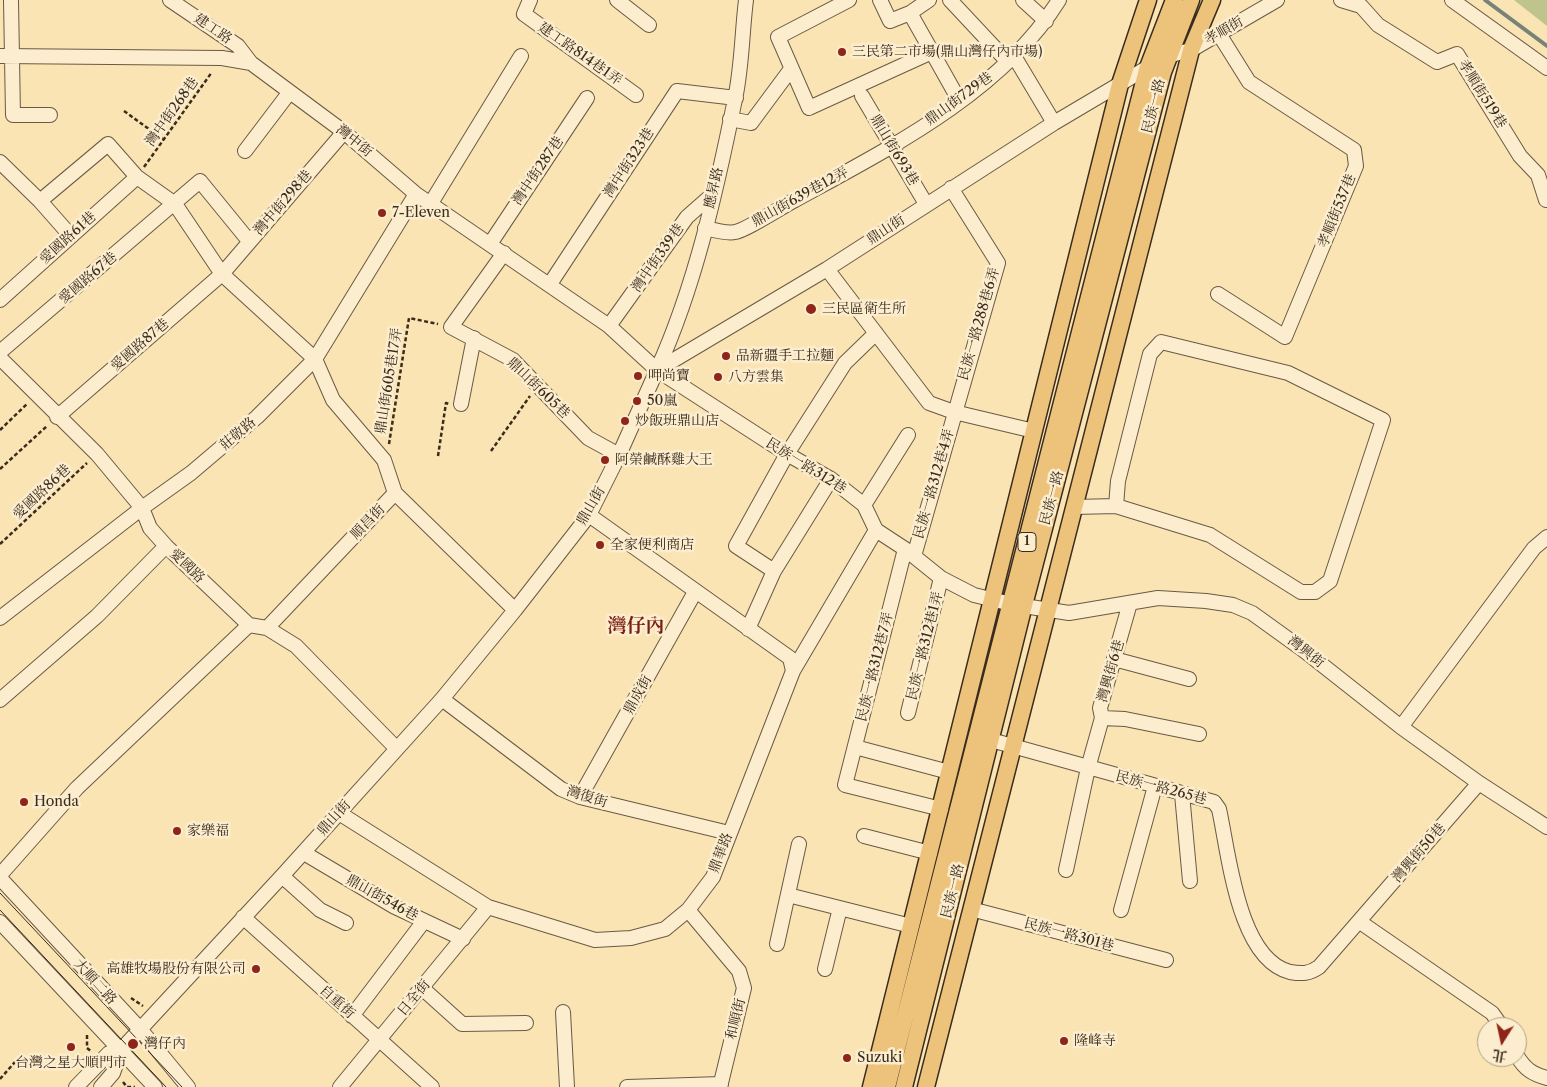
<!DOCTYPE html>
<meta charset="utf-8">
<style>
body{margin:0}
#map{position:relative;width:1547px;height:1087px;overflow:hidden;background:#fae4b4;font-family:"Libre Caslon Text","Noto Serif TC",serif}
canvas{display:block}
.north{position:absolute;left:1477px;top:1017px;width:50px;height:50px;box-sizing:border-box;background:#fcedce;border:1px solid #aea088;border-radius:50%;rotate:190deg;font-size:14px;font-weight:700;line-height:20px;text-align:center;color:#392c1e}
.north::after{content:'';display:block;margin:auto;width:18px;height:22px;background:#8f2418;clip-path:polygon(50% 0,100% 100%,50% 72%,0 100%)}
</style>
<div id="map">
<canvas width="1547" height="1087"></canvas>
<div class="north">北</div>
</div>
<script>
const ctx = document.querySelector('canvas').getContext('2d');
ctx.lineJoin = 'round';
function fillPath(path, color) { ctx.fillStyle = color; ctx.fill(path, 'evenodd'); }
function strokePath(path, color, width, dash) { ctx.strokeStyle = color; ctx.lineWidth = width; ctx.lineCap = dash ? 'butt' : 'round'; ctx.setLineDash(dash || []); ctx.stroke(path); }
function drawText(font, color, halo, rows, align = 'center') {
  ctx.font = font + ' "Libre Caslon Text","Noto Serif TC",serif'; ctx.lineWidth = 5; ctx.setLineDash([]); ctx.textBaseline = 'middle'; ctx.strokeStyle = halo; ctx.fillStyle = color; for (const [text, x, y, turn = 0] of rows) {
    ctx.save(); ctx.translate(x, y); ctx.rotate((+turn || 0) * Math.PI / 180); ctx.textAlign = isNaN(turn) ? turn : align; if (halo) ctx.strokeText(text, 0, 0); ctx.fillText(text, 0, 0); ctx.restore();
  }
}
const green = new Path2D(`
 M1514,0H1547V26Z`);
const stream = new Path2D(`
 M1485,0L1547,46`);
const path = new Path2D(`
 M124,111L164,140
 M144,167L212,72
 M0,430L27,404
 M389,444L409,318L438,324
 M491,451L530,396
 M438,456L446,403L449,404
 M0,469L47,426
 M0,544L87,463
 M131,998L143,1006
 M87,1035V1048L92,1052
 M0,1079L22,1054
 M123,1082L127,1087H135`);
const minor = new Path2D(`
 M11,0L13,115H50
 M170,0L238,46L251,63
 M530,0L524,14L636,95
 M617,0L649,25
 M849,0L778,37L809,108L932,52
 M880,0L890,21L910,13L929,0
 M950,0L1008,62
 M1023,0L1046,21
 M1341,0L1361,6L1378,25L1437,62L1457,54L1520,156L1538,175L1546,200
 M1452,0L1547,68
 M910,13L959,100
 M0,56L222,58L251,63L344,132L416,194L609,326L657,370L787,454L831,479L864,505L876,530L905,549L941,578L974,595L1011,604L1069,613L1158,598L1206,601L1233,605L1252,613L1302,649L1401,727L1479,783L1547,827
 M1014,56L1054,123
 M862,96L926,204
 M730,119L751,123L791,69
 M245,151L289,93
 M0,162L40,201L70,235
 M40,201L108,144L137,177L175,204L222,274L315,359L333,400L384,460L395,493
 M431,203L521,56
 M705,228C713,230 727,234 735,232C745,231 783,206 795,200C888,149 1002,92 1059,0
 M490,244L587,98
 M504,253L451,327L513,360L588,438L619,455
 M827,269L929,403L954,412L1034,431
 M550,284L677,91L736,98
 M1218,294L1285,337L1356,166L1354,150L1249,82L1219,34
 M0,300L137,177
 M609,326L687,217L712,195
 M0,352L200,181L249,241
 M0,358L97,454L142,508L150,528L166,546L249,625L267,628L296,646L396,748
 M657,370C695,287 717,188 735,99C742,67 742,32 746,0
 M461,404L474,338
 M57,417L222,274L344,132
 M864,505L908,435
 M1074,507L1116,506L1210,535L1301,592H1315L1330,581L1383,420L1288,373L1161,342L1150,354L1118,481L1116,506
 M905,549L845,785L941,809
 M914,556L998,263L951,188
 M774,571L736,546L787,454L845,363L876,333
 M0,618L142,508L191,473L257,417L315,359L416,194
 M267,628L395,493L515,610
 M748,629L774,571L831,479
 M1114,659L1189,679
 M793,671L876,530
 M442,699L561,789L580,797L729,833
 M0,700L97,616L166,546
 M908,713L941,578
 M1102,718L1125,719L1199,734
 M1401,727L1534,548L1547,537
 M991,740L1214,802L1219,809C1229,854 1238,959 1290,972C1302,974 1309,974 1319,967L1479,783
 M855,747L949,772
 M1182,794L1190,881
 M580,797L695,592
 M339,813L488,907L595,940L631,938L665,929L688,910L713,877L793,671L790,658L589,515
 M864,836L930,853
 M304,853L395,907L463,939
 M1066,870L1088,768L1102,718L1100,708L1130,603
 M0,875L77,788L249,625
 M282,876L320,910L346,923
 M0,878L140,1029L188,1087
 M788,895L911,926
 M971,909L1166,960
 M688,910L739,971L744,988L720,1087
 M1121,910L1155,786
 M243,917L432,1087
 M0,922L155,1087
 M1360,922L1492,1013L1502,1027
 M777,944L799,844
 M825,969L840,908
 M422,988L462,1024L526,1023
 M563,1012L567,1087
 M352,1016L424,921
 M1517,1056C1525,1069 1532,1074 1547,1078
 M76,1087L109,1053L121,1050
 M101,1087L113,1073L121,1050L282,876L442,699L515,610L589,515L619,455L657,370L827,269L1054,123L1167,56L1191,50L1277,0
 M340,1087L488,907
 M627,1087L721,1084`);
const major = new Path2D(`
 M871,1087L1120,84L1148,0
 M887,1087L1147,70L1174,0
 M904,1087L1024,605L1163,72L1191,0
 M926,1087L1191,50L1212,0`);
const tram = new Path2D(`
 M0,893L182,1087
 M0,910L166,1087`);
const markers = [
 [842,52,5,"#8f2418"],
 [382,213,5,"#8f2418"],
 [811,309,6,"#8f2418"],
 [726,356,5,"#8f2418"],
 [638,376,5,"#8f2418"],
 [718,377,5,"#8f2418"],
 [637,401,5,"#8f2418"],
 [625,421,5,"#8f2418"],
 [605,460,5,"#8f2418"],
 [600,545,5,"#8f2418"],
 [24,802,5,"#8f2418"],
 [177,831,5,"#8f2418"],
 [256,969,5,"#8f2418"],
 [1064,1041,5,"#8f2418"],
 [133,1044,6,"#8f2418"],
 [71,1047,5,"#8f2418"],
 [847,1058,5,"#8f2418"]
];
const shields = [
 [1027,542,18]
];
const shieldNames = [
 ["1",1027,542]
];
const streetNames = [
 ["建工路",213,29,34],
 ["孝順街",1224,31,-30],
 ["建工路814巷1弄",580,54,35],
 ["孝順街519巷",1482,94,58],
 ["鼎山街729巷",959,99,-36],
 ["民族一路",1154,106,-76],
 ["灣中街268巷",172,112,-55],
 ["灣中街",354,141,39],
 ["鼎山街693巷",894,150,59],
 ["灣中街323巷",629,163,-57],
 ["灣中街287巷",538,171,-56],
 ["應昇路",714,188,-77],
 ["鼎山街639巷12弄",800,197,-29],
 ["灣中街298巷",283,203,-49],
 ["孝順街537巷",1337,211,-68],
 ["鼎山街",886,230,-33],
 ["愛國路61巷",68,238,-42],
 ["灣中街339巷",658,258,-55],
 ["愛國路67巷",88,278,-40],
 ["民族一路288巷6弄",979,324,-74],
 ["愛國路87巷",140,345,-41],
 ["鼎山街605巷17弄",389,381,-81],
 ["鼎山街605巷",538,388,44],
 ["莊敬路",238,434,-41],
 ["民族一路312巷",806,466,32],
 ["民族一路312巷4弄",934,484,-74],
 ["愛國路86巷",42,492,-43],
 ["民族一路",1052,498,-75],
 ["鼎山街",591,506,-60],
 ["順昌街",368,522,-46],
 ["愛國路",187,566,44],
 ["民族一路312巷1弄",925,646,-76],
 ["灣興街",1306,652,38],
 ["民族一路312巷7弄",875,667,-76],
 ["灣興街6巷",1111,671,-74],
 ["鼎成街",638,695,-61],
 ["民族一路265巷",1161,788,15],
 ["灣復街",587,797,17],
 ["鼎山街",334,818,-48],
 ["鼎華路",721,853,-69],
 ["灣興街50巷",1419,853,-49],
 ["民族一路",953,891,-76],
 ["鼎山街546巷",382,898,29],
 ["民族一路301巷",1069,935,15],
 ["大順二路",95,982,48],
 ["日全街",414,998,-50],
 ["自重街",337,1002,42],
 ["和順街",736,1019,-76]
];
const poiNames = [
 ["三民第二市場(鼎山灣仔內市場)",852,52],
 ["7-Eleven",392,213],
 ["三民區衛生所",822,309],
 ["品新疆手工拉麵",736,356],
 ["呷尚寶",648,376],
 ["八方雲集",728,377],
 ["50嵐",647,401],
 ["炒飯班鼎山店",635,421],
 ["阿榮鹹酥雞大王",615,460],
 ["全家便利商店",610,545],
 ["Honda",34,802],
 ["家樂福",187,831],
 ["高雄牧場股份有限公司",246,969,"right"],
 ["隆峰寺",1074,1041],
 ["灣仔內",144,1044],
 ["Suzuki",857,1058],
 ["台灣之星大順門市",71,1063,"center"]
];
const districtNames = [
 ["灣仔內",636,627]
];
fillPath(green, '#bfc48c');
strokePath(stream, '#778379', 4);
strokePath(minor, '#695a44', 16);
strokePath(major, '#392c1e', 19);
strokePath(path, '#392c1e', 2.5, [4, 2.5]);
strokePath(minor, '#fcedce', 14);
strokePath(major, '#edc27a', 16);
strokePath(tram, '#392c1e', 1);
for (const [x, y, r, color] of markers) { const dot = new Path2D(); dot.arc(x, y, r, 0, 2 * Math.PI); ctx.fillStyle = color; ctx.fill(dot); strokePath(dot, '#fcedce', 2); }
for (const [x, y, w] of shields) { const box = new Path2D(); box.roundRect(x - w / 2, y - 9.5, w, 19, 4); ctx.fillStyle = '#fcedce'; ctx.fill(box); strokePath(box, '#392c1e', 1); }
drawText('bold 12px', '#392c1e', null, shieldNames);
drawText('14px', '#392c1e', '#fcedce', streetNames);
drawText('14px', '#392c1e', '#fcedce', poiNames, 'left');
drawText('bold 19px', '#7a1f14', '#fcedce', districtNames);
</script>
